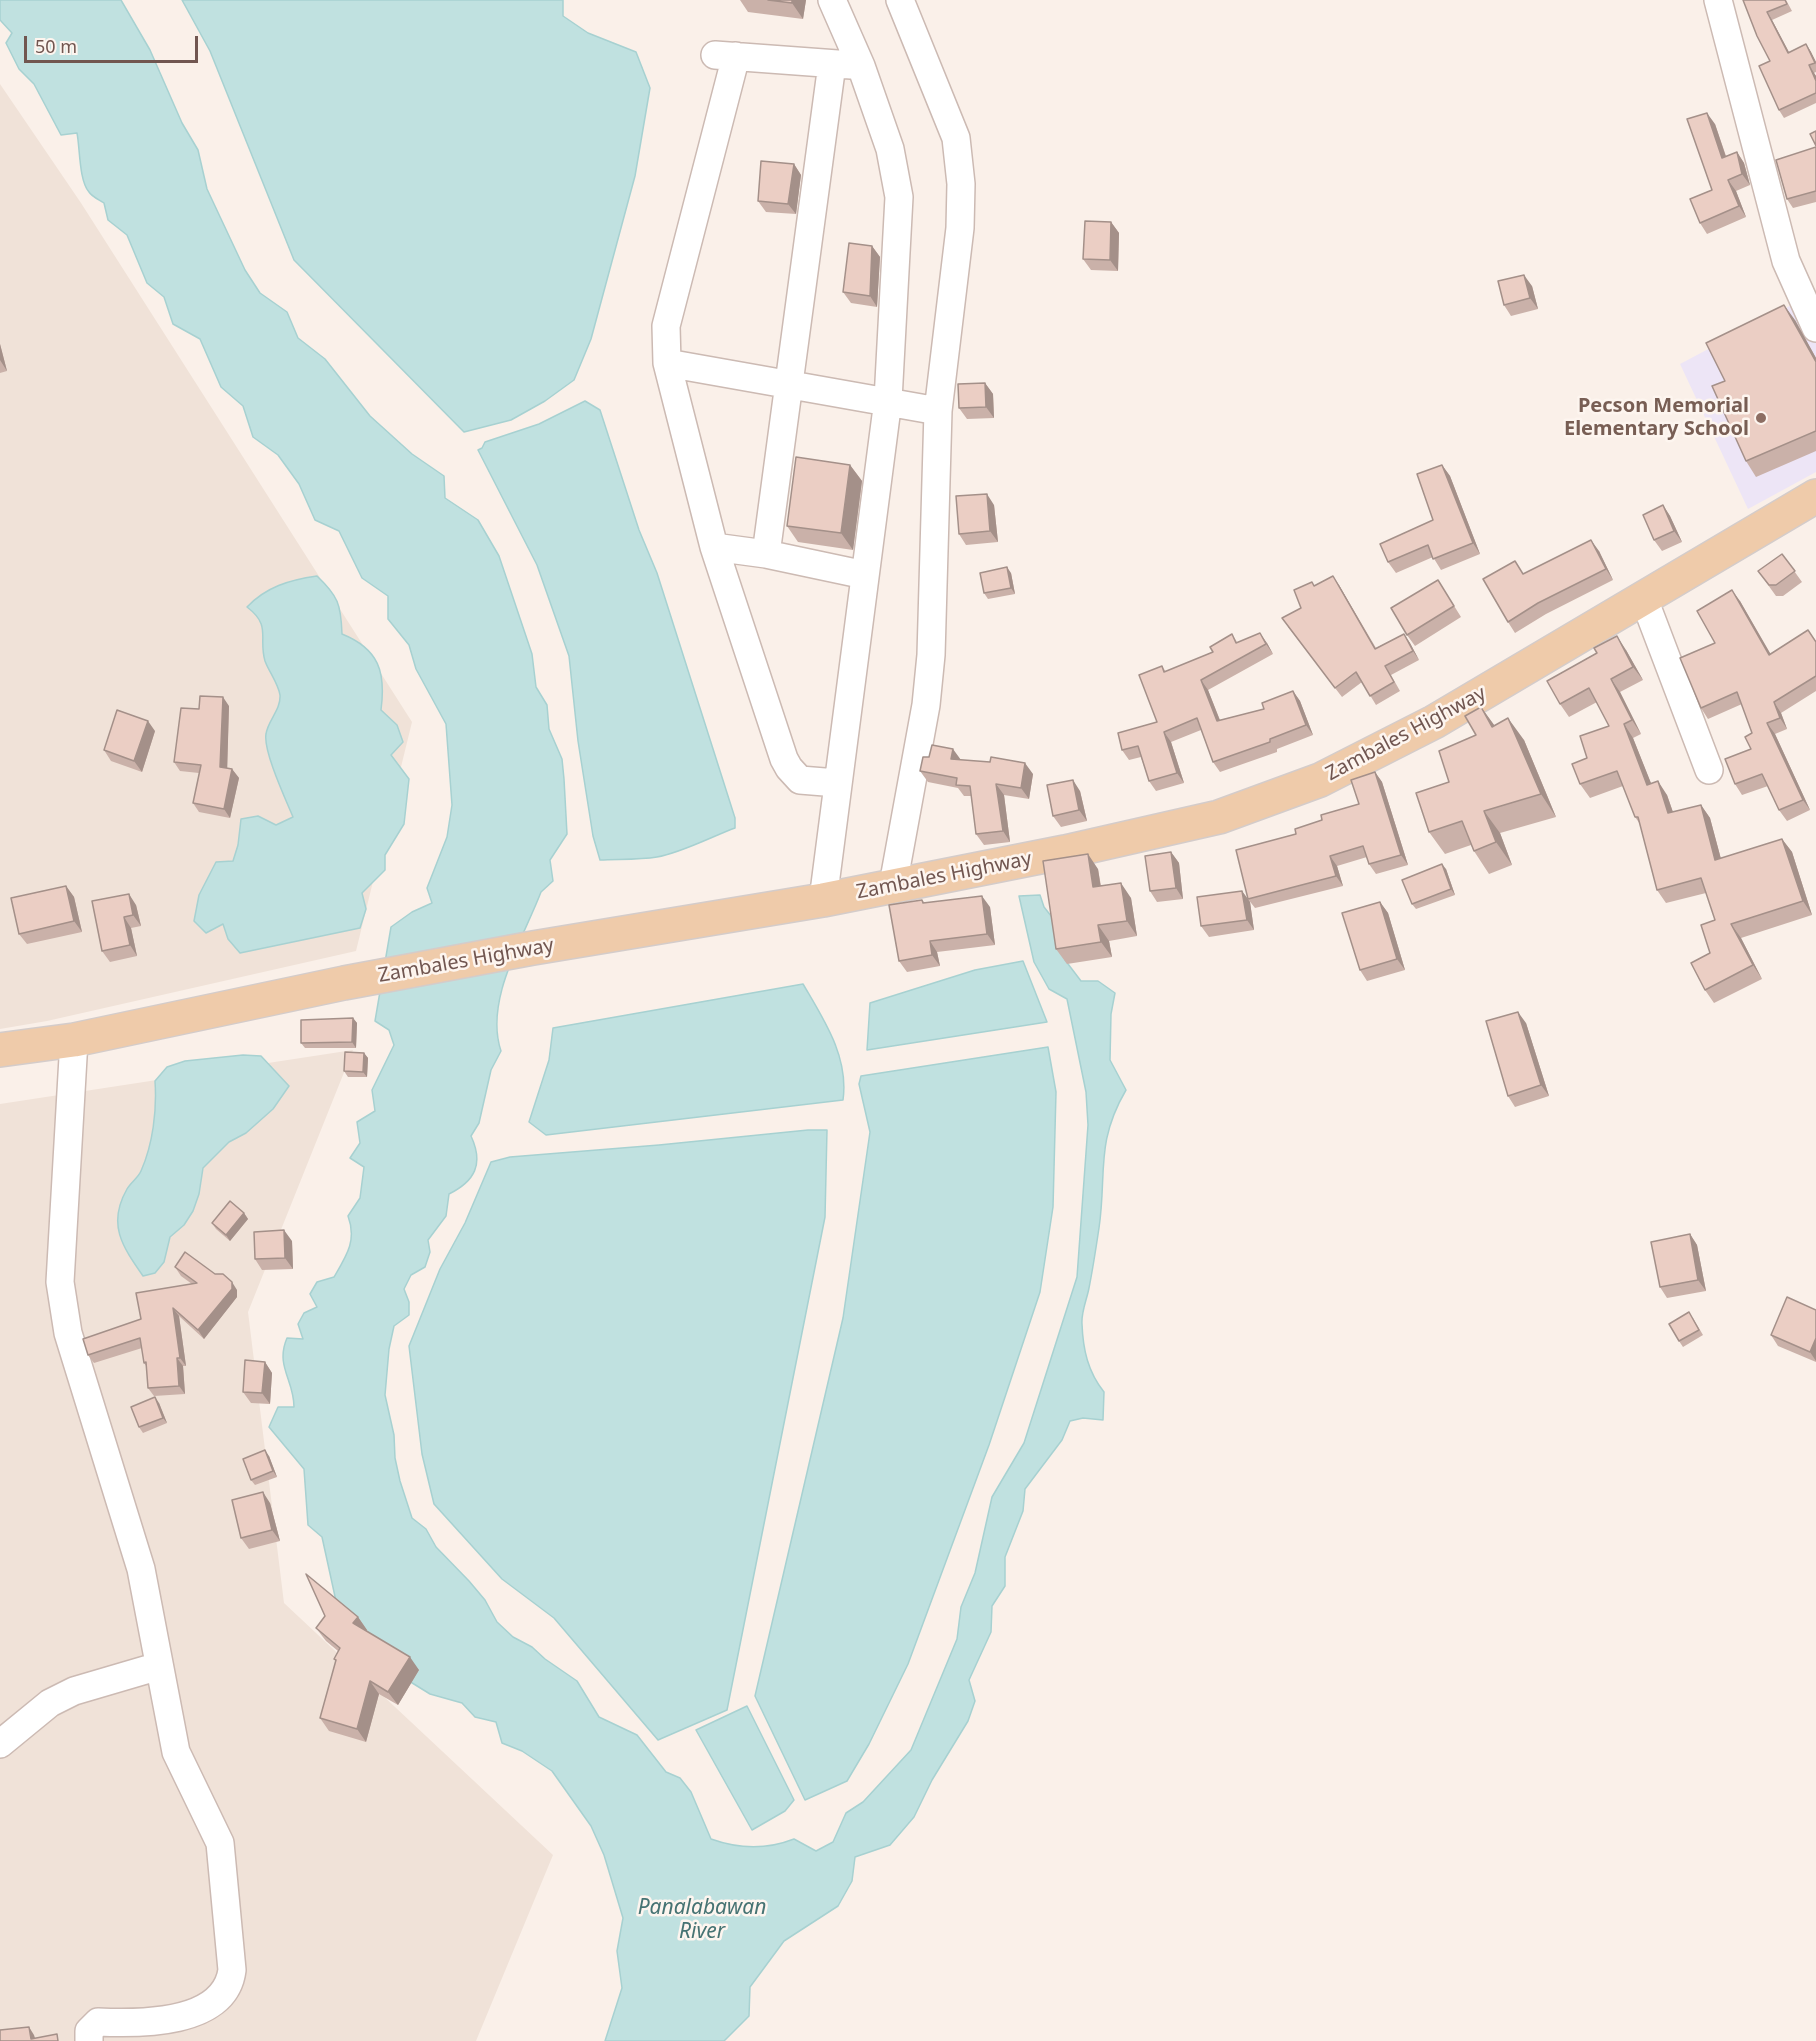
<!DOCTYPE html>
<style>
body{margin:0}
#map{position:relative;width:1816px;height:2041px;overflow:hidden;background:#faf0e9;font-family:"Noto Sans",sans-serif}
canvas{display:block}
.scale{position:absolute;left:24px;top:36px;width:174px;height:27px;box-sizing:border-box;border:3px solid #715650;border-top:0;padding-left:8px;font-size:18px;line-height:21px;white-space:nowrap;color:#715650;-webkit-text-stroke:4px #fdf5ef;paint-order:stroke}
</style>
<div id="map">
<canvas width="1816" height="2041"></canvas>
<div class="scale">50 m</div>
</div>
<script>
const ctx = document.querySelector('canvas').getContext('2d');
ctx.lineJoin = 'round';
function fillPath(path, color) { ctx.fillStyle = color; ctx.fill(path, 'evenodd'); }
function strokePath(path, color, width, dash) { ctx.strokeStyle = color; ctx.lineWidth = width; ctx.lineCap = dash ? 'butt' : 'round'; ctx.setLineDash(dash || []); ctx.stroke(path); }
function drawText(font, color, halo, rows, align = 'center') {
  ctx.font = font + ' "Noto Sans",sans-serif'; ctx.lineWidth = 5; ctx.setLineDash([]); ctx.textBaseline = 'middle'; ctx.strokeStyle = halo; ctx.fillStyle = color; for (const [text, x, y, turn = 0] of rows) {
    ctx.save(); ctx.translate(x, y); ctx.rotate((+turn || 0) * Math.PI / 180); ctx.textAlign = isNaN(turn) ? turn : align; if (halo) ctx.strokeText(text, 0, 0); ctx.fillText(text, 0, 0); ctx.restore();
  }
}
const residential = new Path2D(`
 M0,84L81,203L412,722L356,951L47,1021L0,1029Z
 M353,1050L248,1312L284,1603L553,1855L476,2041H0V1104Z`);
const education = new Path2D(`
 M1801,300L1816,331V472L1748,509L1680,364Z`);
const water = new Path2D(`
 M0,0H121L150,50L182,123L198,150L207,189L245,270L260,293L287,312L298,338L325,359L370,416L412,454L444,476L445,498L478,520L499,556L532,654L536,687L547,705L549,729L562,759L564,779L567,834L550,860L553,881L541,892C523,939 484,1001 501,1051L491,1070L479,1123L471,1136C484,1164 475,1181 449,1194L446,1216L428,1240L430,1252L425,1267L411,1275L404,1289L409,1302V1315L394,1326L389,1349L385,1395L394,1435L395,1458L400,1481L412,1518L426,1529L436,1547L469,1581L485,1600L497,1622L513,1637L532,1647L545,1659L577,1681L599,1717L637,1735L666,1772L680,1778L691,1792L711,1839C739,1849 766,1850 794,1839L816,1851L833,1842L846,1813L863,1802L911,1750L957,1639L961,1607L975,1573L992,1497L1024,1443L1077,1277L1088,1125L1086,1092L1067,999L1049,989L1034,962L1019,896L1040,895L1044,907L1059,926L1065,960L1081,981H1098L1115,993L1111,1014L1110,1060L1126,1090C1095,1143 1107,1174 1099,1228C1096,1248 1093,1268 1089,1288C1087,1299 1081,1312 1082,1324C1083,1350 1088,1372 1104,1392L1103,1420L1083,1418L1070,1421L1062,1440L1025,1489L1023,1511L1005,1557V1586L992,1606L991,1632L969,1680L975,1701L968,1721L932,1780L914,1817L890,1845L855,1857L852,1881L838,1906L784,1941L750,1987L749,2016L724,2041H605L622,1988L617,1951L623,1918L604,1855L591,1826L552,1771L522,1751L502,1743L496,1722L475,1717L462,1703L430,1694L409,1681L341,1624L322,1537L308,1525L304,1469L269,1427L278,1407H294C294,1380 275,1366 287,1338L303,1339L298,1324L304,1313L317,1307L310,1294L317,1282L334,1277C347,1255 357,1240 348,1216L360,1198L364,1167L350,1158L360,1143L357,1122L375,1111L372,1090L394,1045L389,1030L375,1021L391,927L412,912L432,903L427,888L447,837L452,805L446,724L416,669L409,645L388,619V596L362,578L339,531L315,520L299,484L278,455L253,437L243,406L221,387L200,339L173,324L164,297L147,283L127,235L108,220L104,203C100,200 92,197 89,192C79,181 80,148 77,133L61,135L34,84L19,69L6,43L12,33L0,20Z
 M182,0H563V16L588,33L636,52L650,88L635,176L591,339L574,380L545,401L511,420L464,432L294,260L210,51Z
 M585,401L600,410L639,530L657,573L735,818V828C713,836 681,853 657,857C639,860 619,859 600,860L593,836L578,741L569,656L537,565L478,450L482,448L485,442L539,424Z
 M317,576C338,596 341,604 342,634C379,649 386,672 381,710L397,725L403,742L391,755L409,779L404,824L385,855V870L362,893L366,909L360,928L240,953L228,939L223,924L206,933L194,921L199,895L216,862L233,861L238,845L241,819L258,816L276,825L293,817C286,800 263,751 266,734C268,720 281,710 280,695C278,683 269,672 265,661C258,637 272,626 247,607C266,587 289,580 317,576Z
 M1023,961L1047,1022L867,1050L870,1003L975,970Z
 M803,984C824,1020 849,1057 843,1100L546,1135L529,1122L549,1060L553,1028Z
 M1048,1047L1056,1092L1053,1207L1040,1292L989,1445L908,1664L869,1744L847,1781L805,1800L755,1696L843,1318L870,1132L859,1084L861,1076Z
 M243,1055L261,1056L289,1086L273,1109L246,1133L229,1142L203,1168L199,1194L193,1211L184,1225L170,1237L164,1262L155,1273L143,1276C122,1246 107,1224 127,1189C131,1182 138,1178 141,1171C153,1144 157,1110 155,1081L167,1067L185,1061Z
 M808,1130H827L825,1217L727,1710L658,1740L554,1618L502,1579L434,1504L422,1454L409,1346L440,1269L465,1223L491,1162L510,1157L659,1145Z
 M747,1706L794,1800L785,1811L752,1830L696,1730Z`);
const minor = new Path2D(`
 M1718,0L1786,261L1816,328
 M715,55L851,65
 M736,56L666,326L667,363L714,547L784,759L789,768L800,780L837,783
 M667,363L938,411
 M714,547L766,554L865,575
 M766,554L832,64
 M1644,599L1709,770
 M893,885L926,705L931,655L938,411L960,228L961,184L956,138L900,0
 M823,900L888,400L899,197L890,149L861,66L832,0
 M74,1040L60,1282L68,1333L141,1569L176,1752L220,1843L232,1970C225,2025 140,2024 98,2022L89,2031V2041
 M0,1744L50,1703L74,1691L159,1666`);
const primary = new Path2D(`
 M0,1050L74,1040L344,983L533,948L823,900L1065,852L1219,817L1320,780L1434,722L1816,496`);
const wall = new Path2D(`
 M740,0H806L803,19L748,12Z
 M1743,0H1786L1792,11L1772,20L1789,52L1806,44L1811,52L1816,62V72L1814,73L1816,76V103L1784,118L1779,110L1770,61Z
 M1715,124L1726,156L1737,152L1744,163L1750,185L1736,191L1746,217L1707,234L1700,223L1712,190Z
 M1816,147V202L1793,208L1787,199Z
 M794,164L801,175L796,214L766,212L758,201Z
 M1111,222L1119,233L1118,271L1091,270L1083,259Z
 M872,246L880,257L877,307L851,303L843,292Z
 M1532,286L1538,309L1511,316L1504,305Z
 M1795,320L1816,358V451L1756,477L1746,461L1725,381Z
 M0,344L7,371L0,373Z
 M985,383L993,394L994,418L967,419L959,408Z
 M850,465L862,481L853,550L798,542L787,526Z
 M1442,465L1450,476L1480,554L1441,570L1433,557L1396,573L1388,562L1433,520Z
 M994,505L998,542L966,545L959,534Z
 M1663,505L1670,516L1682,542L1662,551L1654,540Z
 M1599,551L1613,580L1546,614L1515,633L1508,622L1524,574Z
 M1782,554L1802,582L1783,596H1776L1758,571Z
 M1011,573L1015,594L988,599L984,593Z
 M1438,580L1461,617L1415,646L1407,635Z
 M1339,585L1376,648L1404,634L1410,643L1419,660L1391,675L1400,691L1376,705L1362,682L1342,697L1288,627L1315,586Z
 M1740,601L1770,654L1808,630L1816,641V691L1781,713L1787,729L1775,734L1810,810L1787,821L1779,810L1768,786L1742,795L1735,784L1751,749L1752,733L1742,704L1708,719L1701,708Z
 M1232,634L1237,642L1267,643L1273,654L1208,690L1220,720L1264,709L1293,691L1300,701L1313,735L1277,749V752L1220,772L1213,762L1201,730L1171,742L1184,783L1156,791L1149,781L1141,757L1129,760L1122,750L1157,722L1162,666L1166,672L1213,652Z
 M1626,650L1643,680L1620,692L1641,734L1633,738L1651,784L1667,795L1673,812L1701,805L1710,818L1721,859L1782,839L1792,852L1812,915L1741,938L1762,979L1714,1003L1705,990L1715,920L1706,893L1666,903L1657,890L1640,824L1635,817L1623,786L1590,798L1580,784L1587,758L1609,726L1597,702L1569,717L1560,704Z
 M229,706L227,768L232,769L239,778L230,818L199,812L193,803L199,773L180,771L174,762L199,709Z
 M1481,707L1494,725L1524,740L1556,817L1500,833L1512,865L1489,874L1474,851L1471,845L1445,854L1429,832L1449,782L1476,735Z
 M155,731L142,772L111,761L104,750Z
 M961,760L1033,774L1029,799L1004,795L1010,842L984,845L976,834L971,796H964L958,788L928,782L920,771Z
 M1375,772L1382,782L1408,865L1376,874L1369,864L1367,857L1337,866L1343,886L1255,908L1248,899L1296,834L1322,820L1359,804Z
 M1080,791L1087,821L1061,827L1053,816Z
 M1171,852L1179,863L1183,899L1157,902L1150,891Z
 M1098,869L1101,886L1131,898L1137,936L1109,941L1112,957L1067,964L1056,949Z
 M1446,869L1455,895L1416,909L1412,904Z
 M66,886L74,897L82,932L27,944L19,934Z
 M1242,891L1250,902L1254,930L1209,937L1201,926Z
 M922,900L925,903L990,907L995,945L937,952L940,966L907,972L899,961Z
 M92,901L136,905L141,926L131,928L137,956L110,962L102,951Z
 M1380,902L1388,913L1405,970L1367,981L1360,970Z
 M353,1018L357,1023L356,1048H305L301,1043Z
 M1526,1023L1549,1096L1515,1107L1508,1096Z
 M364,1053L368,1058L367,1077H348L344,1071Z
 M244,1213L248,1219L230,1241L216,1229L212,1223Z
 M1690,1234L1697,1245L1706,1291L1667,1298L1660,1287Z
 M292,1241L293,1269L262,1270L255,1259Z
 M175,1267L237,1290V1297L204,1339L179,1316L186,1366H183L185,1394L154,1396L148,1388L147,1367L144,1363L142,1348L94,1363L88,1355L192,1284L181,1276Z
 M1816,1310V1362L1778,1346L1771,1335Z
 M1693,1318L1703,1335L1683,1347L1679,1341Z
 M265,1362L272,1373L270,1404L251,1403L243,1392Z
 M159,1403L167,1423L143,1433L139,1427Z
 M269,1456L277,1477L255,1485L251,1480Z
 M270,1503L280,1541L249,1549L241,1538Z
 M358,1617L367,1630L366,1631L419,1670L398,1705L379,1694L366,1742L329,1731L320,1718L336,1661L334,1659L338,1651L326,1641L316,1628Z`);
const shadedWall = new Path2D(`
 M792,0H806L803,19L792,3Z
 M1767,12L1772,20L1793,60L1788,53Z
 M1806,44L1811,52L1816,62V64Z
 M1809,65L1816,76V81Z
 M1707,113L1715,124L1730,169L1722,158Z
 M1737,152L1744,163L1750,185L1742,174Z
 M794,164L801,175L796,214L788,204Z
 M1728,180L1736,191L1746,217L1739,206Z
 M1111,222L1119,233L1118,271L1110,260Z
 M872,246L880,257L877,307L870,296Z
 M1524,275L1532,286L1538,309L1530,298Z
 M1784,305L1795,320L1816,358V362Z
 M0,344L7,371L0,360Z
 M985,383L993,394L994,418L986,407Z
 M850,465L862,481L853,550L841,533Z
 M1442,465L1450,476L1480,554L1473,543Z
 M987,494L994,505L998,542L990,531Z
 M1663,505L1670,516L1682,542L1674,531Z
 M1591,540L1599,551L1613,580L1606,569Z
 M1007,567L1011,573L1015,594L1011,588Z
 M1333,576L1339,585L1381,658L1375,649Z
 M1732,590L1740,601L1777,665L1769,655Z
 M1260,633L1267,643L1273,654L1266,644Z
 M1404,634L1410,643L1419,660L1413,651Z
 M1617,636L1626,650L1643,680L1633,667Z
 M1611,679L1620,692L1641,734L1632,720Z
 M1201,680L1208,690L1224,731L1217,721Z
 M1293,691L1300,701L1313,735L1306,725Z
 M223,697L229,706L227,776L220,767Z
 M1774,702L1781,713L1787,729L1780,718Z
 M1481,707L1497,729L1492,727Z
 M1508,718L1524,740L1556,817L1541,794Z
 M148,721L155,731L142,772L134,761Z
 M1767,723L1775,734L1810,810L1803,800Z
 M1624,724L1633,738L1657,798L1647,785Z
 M1164,732L1171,742L1184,783L1177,773Z
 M953,749L961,760L951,759Z
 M1025,763L1033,774L1029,799L1021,788Z
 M232,769L239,778L230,818L224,809Z
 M1375,772L1382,782L1408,865L1401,855Z
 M1073,780L1080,791L1087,821L1079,810Z
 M1658,781L1667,795L1678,827L1668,813Z
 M996,784L1004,795L1010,842L1003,831Z
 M1701,805L1710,818L1725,874L1715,860Z
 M1484,811L1500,833L1512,865L1496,842Z
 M1782,839L1792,852L1812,915L1803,901Z
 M1171,852L1179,863L1183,899L1176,888Z
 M1088,854L1098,869L1103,902L1093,887Z
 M1330,856L1337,866L1343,886L1336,876Z
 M1442,864L1446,869L1455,895L1451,889Z
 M1121,883L1131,898L1137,936L1127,921Z
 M66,886L74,897L82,932L74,921Z
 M1242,891L1250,902L1254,930L1247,920Z
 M129,894L136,905L141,926L133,915Z
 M982,896L990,907L995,945L987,934Z
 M1380,902L1388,913L1405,970L1397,959Z
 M124,917L131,928L137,956L130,945Z
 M1731,924L1741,938L1762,979L1753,965Z
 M1098,925L1109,941L1112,957L1101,942Z
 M930,941L937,952L940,966L932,955Z
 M1518,1012L1526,1023L1549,1096L1541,1085Z
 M353,1018L357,1023L356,1048L352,1042Z
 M364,1053L368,1058L367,1077L363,1072Z
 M244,1213L248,1219L230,1241L226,1235Z
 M284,1230L292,1241L293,1269L285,1258Z
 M1690,1234L1697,1245L1706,1291L1698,1280Z
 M232,1282L237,1290V1297L204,1339L198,1330Z
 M173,1308L179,1316L186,1366L180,1358Z
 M1816,1338V1361L1810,1352Z
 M177,1358L183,1366L185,1394L179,1386Z
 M265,1362L272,1373L270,1404L262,1393Z
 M155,1397L159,1403L167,1423L163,1418Z
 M265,1450L269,1456L277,1477L273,1471Z
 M263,1492L270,1503L280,1541L272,1530Z
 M358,1617L367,1630L362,1636L353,1623Z
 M410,1657L419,1670L398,1705L388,1692Z
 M370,1681L379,1694L366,1742L357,1729Z
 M29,2027L34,2035L36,2041L31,2039Z`);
const building = new Path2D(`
 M768,0H792V3Z
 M1743,0H1785L1787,4L1767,12L1788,53L1806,44L1815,63L1809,65L1816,81V93L1779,110L1759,66L1770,61L1757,36Z
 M1707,113L1722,158L1737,152L1742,174L1728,180L1739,206L1700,223L1690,199L1712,190L1687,119Z
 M1816,131V146L1810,134Z
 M1816,147V191L1787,199L1776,160Z
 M761,161L794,164L788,204L758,201Z
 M1085,221L1111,222L1110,260L1083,259Z
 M849,243L872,246L870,296L843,292Z
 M1524,275L1530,298L1504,305L1498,281Z
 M1784,305L1816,362V431L1746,461L1712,386L1725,381L1706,343Z
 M985,383L986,407L959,408L958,384Z
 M796,457L850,465L841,533L787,526Z
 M1442,465L1473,543L1433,559L1428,545L1388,562L1380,544L1433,520L1417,474Z
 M987,494L990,531L959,534L956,496Z
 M1663,505L1674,531L1654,540L1643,515Z
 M1591,540L1606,569L1538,603L1508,622L1483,579L1515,561L1523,574Z
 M1782,554L1795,571L1776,585H1769L1758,571Z
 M1007,567L1011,588L984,593L980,573Z
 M1333,576L1375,649L1404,634L1413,651L1385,666L1394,682L1370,696L1356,672L1335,688L1282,618L1301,608L1294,590L1312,582L1314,586Z
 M1438,580L1454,606L1407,635L1391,608Z
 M1732,590L1769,655L1808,630L1816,642V676L1774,702L1780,718L1767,723L1803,800L1779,810L1762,774L1735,784L1725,759L1751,749L1745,737L1752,733L1737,692L1701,708L1680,658L1715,643L1697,611Z
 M1260,633L1266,644L1201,680L1217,721L1264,709L1262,703L1293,691L1306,725L1270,739V742L1213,762L1197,718L1164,732L1177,773L1149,781L1138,746L1122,750L1118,733L1157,722L1139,675L1162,666L1164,672L1213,652L1210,647L1232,634L1236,643Z
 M1617,636L1633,667L1611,679L1632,720L1624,724L1647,785L1658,781L1668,813L1701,805L1715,860L1782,839L1803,901L1731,924L1753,965L1705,990L1691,963L1710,953L1701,925L1715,920L1701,878L1657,890L1638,817H1635L1617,771L1580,784L1572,764L1587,758L1580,736L1609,726L1589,688L1560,704L1547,681L1597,653L1594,648Z
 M200,696L223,697L220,767L232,769L224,809L193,803L201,765L174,762L181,708L199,709Z
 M1481,707L1492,727L1508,718L1541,794L1484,811L1496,842L1474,851L1462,821L1429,832L1416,793L1449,782L1439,751L1476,735L1465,716Z
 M117,710L148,721L134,761L104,750Z
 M932,745L953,749L951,759L990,762L991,757L1025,763L1021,788L996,784L1003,831L976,834L970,786L956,785L957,778L920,771L923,757H929Z
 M1375,772L1401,855L1369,864L1363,846L1330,856L1336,876L1248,899L1236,850L1296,834L1295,829L1322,820L1321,815L1359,804L1351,780Z
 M1073,780L1079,810L1053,816L1047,785Z
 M1171,852L1176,888L1150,891L1145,856Z
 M1088,854L1093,887L1121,883L1127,921L1098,925L1101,942L1056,949L1043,861Z
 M1442,864L1451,889L1412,904L1402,880Z
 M66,886L74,921L19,934L11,898Z
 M1242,891L1247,920L1201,926L1197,897Z
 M129,894L133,915L124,917L130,945L102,951L92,901Z
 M982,896L987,934L930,941L932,955L899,961L889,905L922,900L923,903Z
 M1380,902L1397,959L1360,970L1342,913Z
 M1518,1012L1541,1085L1508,1096L1486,1021Z
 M353,1018L352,1042L301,1043V1020Z
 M345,1052L364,1053L363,1072L344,1071Z
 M230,1201L244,1213L226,1235L212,1223Z
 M284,1230L285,1258L255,1259L254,1232Z
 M1690,1234L1698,1280L1660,1287L1651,1242Z
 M185,1252L215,1274H223L232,1282V1289L198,1330L173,1308L180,1358H177L179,1386L148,1388L146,1362L144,1363L140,1338L88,1355L83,1339L141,1319L136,1293L197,1283L175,1267Z
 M1787,1297L1816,1310V1338L1810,1352L1771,1335Z
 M1689,1312L1699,1330L1679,1341L1669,1324Z
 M245,1360L265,1362L262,1393L243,1392Z
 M155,1397L163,1418L139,1427L131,1407Z
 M265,1450L273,1471L251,1480L243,1459Z
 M263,1492L272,1530L241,1538L232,1500Z
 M306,1574L358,1617L353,1623L410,1657L388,1692L370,1681L357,1729L320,1718L336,1660L334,1659L340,1648L316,1628L325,1616Z
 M29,2027L31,2039L57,2034L58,2041H0V2030Z`);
const markers = [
 [1761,418,6,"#8d6e63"]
];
const educationNames = [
 ["Pecson Memorial",1749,406],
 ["Elementary School",1749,429]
];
const streetNames = [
 ["Zambales Highway",1406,734,-28],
 ["Zambales Highway",944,876,-11],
 ["Zambales Highway",466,961,-10]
];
const waterNames = [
 ["Panalabawan",702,1908],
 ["River",702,1932]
];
fillPath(residential, '#f0e2d8');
fillPath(education, '#ede5f6');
fillPath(water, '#c0e1e0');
strokePath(water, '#a7d1d1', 1.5);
strokePath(minor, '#ccbab3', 30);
strokePath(primary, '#d4ccca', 36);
strokePath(minor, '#fff', 27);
strokePath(primary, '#efcbaa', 33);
fillPath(wall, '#cab1a9');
fillPath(shadedWall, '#a49089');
fillPath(building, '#ebcec4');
strokePath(building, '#a49089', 1.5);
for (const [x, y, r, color] of markers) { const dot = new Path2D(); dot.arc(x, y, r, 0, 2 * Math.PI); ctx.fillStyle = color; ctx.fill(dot); strokePath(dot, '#fdf5ef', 2); }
drawText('bold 20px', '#785e54', '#fdf5ef', educationNames, 'right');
drawText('20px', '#715650', '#fdf5ef', streetNames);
drawText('italic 21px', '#467373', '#fdf5ef', waterNames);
</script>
